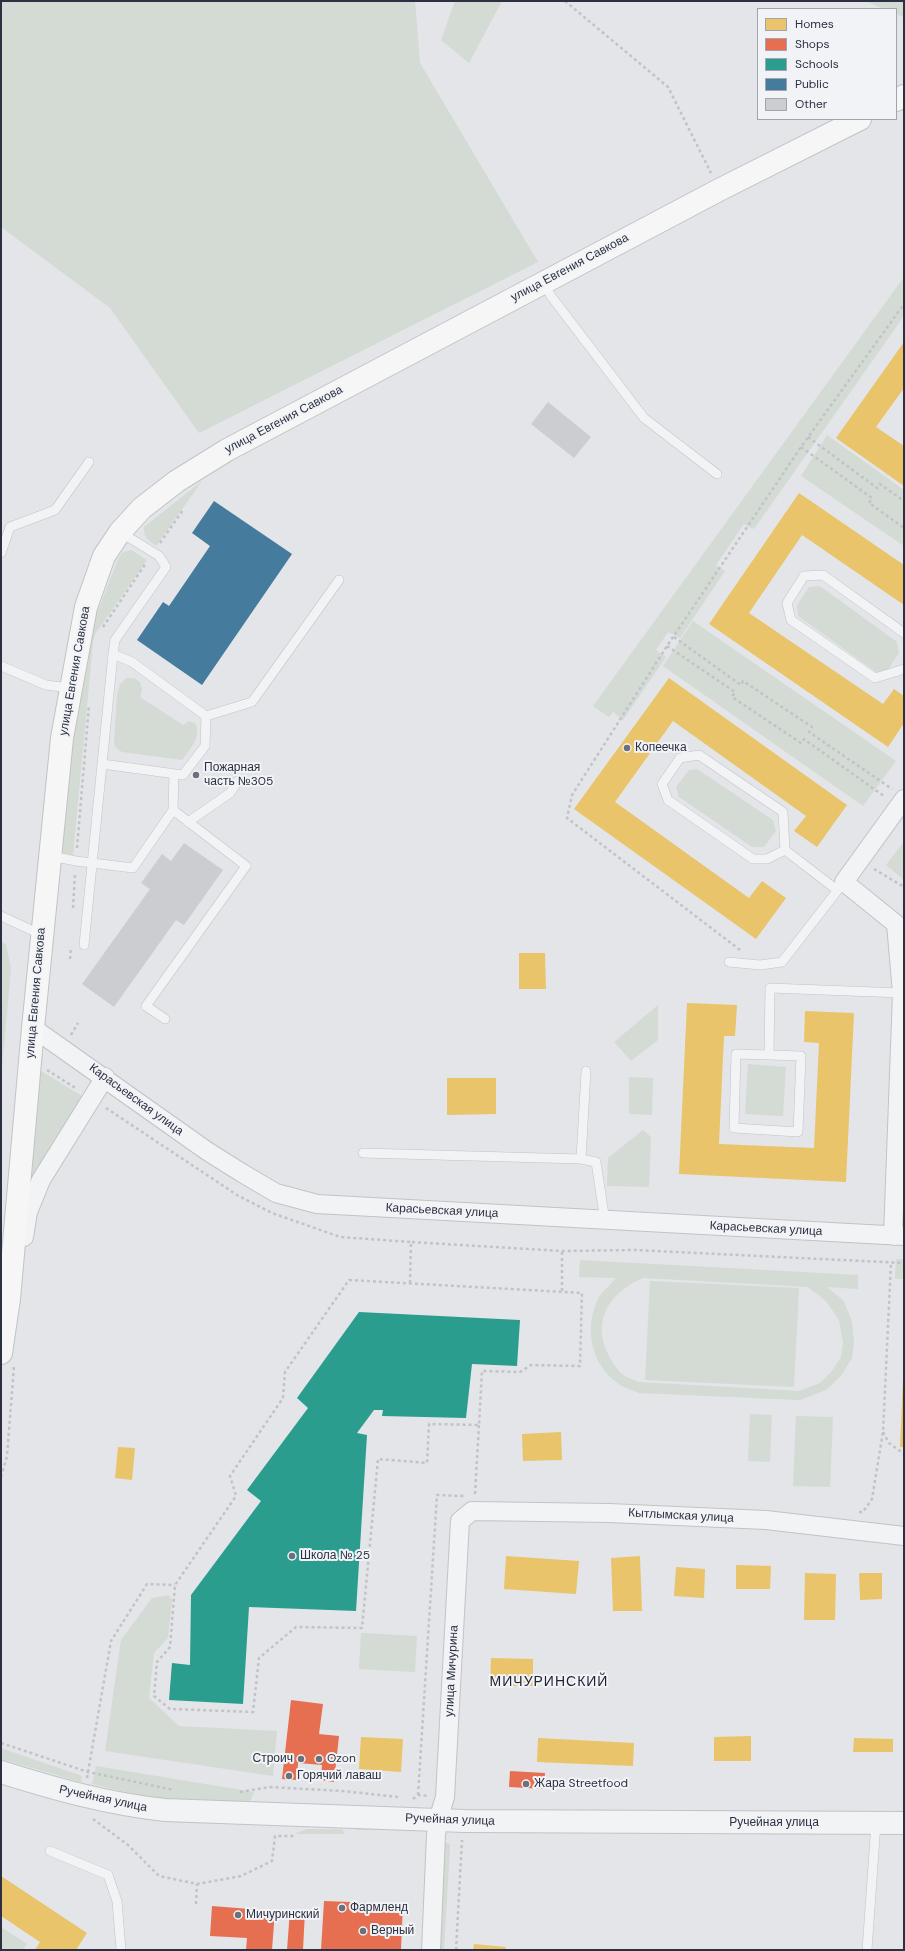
<!DOCTYPE html>
<meta charset="utf-8">
<style>
body{margin:0}
#map{position:relative;width:905px;height:1951px;overflow:hidden;background:#e3e5e8;font-family:"DM Sans",sans-serif}
canvas{display:block}
.frame{position:absolute;inset:0;border:2px solid #2b3140;pointer-events:none}
.legend{position:absolute;left:757px;top:8px;width:140px;height:112px;box-sizing:border-box;background:#f1f3f7;border:1px solid #a2a5ae;margin:0;padding:5px 7px;list-style:none;font-size:12px;color:#2b3140}
.legend li{display:flex;align-items:center;gap:8px;height:20px}
.legend b{width:20px;border:1px solid #a2a5ae}
</style>
<div id="map">
<canvas width="905" height="1951"></canvas>
<div class="frame"></div>
<ul class="legend">
<li><b style="height:11px;background:#e9c46a"></b>Homes</li>
<li><b style="height:11px;background:#e76f51"></b>Shops</li>
<li><b style="height:11px;background:#2a9d8f"></b>Schools</li>
<li><b style="height:11px;background:#457b9d"></b>Public</li>
<li><b style="height:11px;background:#cccdd0"></b>Other</li>
</ul>
</div>
<script>
const ctx = document.querySelector('canvas').getContext('2d');
ctx.lineJoin = 'round';
function fillPath(path, color) { ctx.fillStyle = color; ctx.fill(path, 'evenodd'); }
function strokePath(path, color, width, dash) { ctx.strokeStyle = color; ctx.lineWidth = width; ctx.lineCap = dash ? 'butt' : 'round'; ctx.setLineDash(dash || []); ctx.stroke(path); }
function drawText(font, color, halo, rows, align = 'center') {
  ctx.font = font + ' "DM Sans",sans-serif'; ctx.lineWidth = 4; ctx.setLineDash([]); ctx.textBaseline = 'middle'; ctx.strokeStyle = halo; ctx.fillStyle = color; for (const [text, x, y, turn = 0] of rows) {
    ctx.save(); ctx.translate(x, y); ctx.rotate((+turn || 0) * Math.PI / 180); ctx.textAlign = isNaN(turn) ? turn : align; if (halo) ctx.strokeText(text, 0, 0); ctx.fillText(text, 0, 0); ctx.restore();
  }
}
const green = new Path2D(`
 M1,1H415L420,63L538,262L199,433L110,308L1,227Z
 M455,1H502L469,63L441,40Z
 M865,1H904V17L896,14V9H884Z
 M904,277V316L754,529L744,524L716,565L725,571L680,638L668,632L656,650L666,657L623,720L613,712L609,717L593,706Z
 M827,435L904,490V546L801,476Z
 M202,481L156,546C148,540 143,537 144,527Z
 M131,550L147,560L95,634L93,642L73,856L61,852L59,824L87,638L119,557L123,552Z
 M820,586L897,642L899,653L887,671L876,672L798,616L797,605L809,587Z
 M693,621L896,761L863,806L663,666Z
 M126,678H134L140,682L142,690L140,697L183,725L189,721L196,724C201,738 190,749 182,760L122,752L116,748L114,743L117,695L120,684Z
 M697,769L773,820L776,831L764,847H752L679,797L676,787L689,770Z
 M904,842V880L886,865Z
 M1,941L6,945L11,968L1,1079Z
 M658,1005V1040L631,1061L614,1042Z
 M748,1064L786,1067L783,1116L745,1114Z
 M41,1071L82,1096L29,1185Z
 M629,1077L653,1078L652,1115L629,1114Z
 M643,1130L651,1137L649,1187L607,1186L608,1158Z
 M896,1259H904V1279H895Z
 M580,1260L858,1275V1289L827,1287L843,1300L852,1321L854,1342L852,1358L841,1376L826,1390L800,1400L639,1393C632,1390 622,1387 616,1382C591,1363 584,1328 598,1299C602,1291 611,1285 616,1278L579,1277ZM643,1278L808,1287L826,1301L839,1320L843,1342L841,1357L832,1371L820,1383L799,1391L639,1382C634,1380 627,1378 622,1374C617,1370 611,1360 608,1354C591,1319 611,1292 643,1278Z
 M650,1281L799,1288L794,1387L645,1380Z
 M750,1414L772,1415L770,1462L748,1461Z
 M796,1416L833,1417L830,1487L793,1486Z
 M169,1595L172,1600L168,1638L154,1653L149,1698L179,1726L277,1731L273,1776L105,1751L121,1640L152,1598Z
 M361,1633L417,1636L415,1672L359,1669Z
 M1,1748L82,1776L81,1782L1,1759Z
 M96,1766L254,1792L251,1800L236,1807L155,1799L92,1784Z
 M404,1826V1830H356L358,1828Z
 M307,1829H342L345,1834H294Z
 M446,1843L450,1844V1848L444,1950H437L443,1844Z
 M1,1927L27,1944L23,1950H1Z`);
const homes = new Path2D(`
 M904,342V388L876,427L904,446V486L836,438Z
 M799,493L904,565V605L802,535L749,613L883,704L894,689L904,696V723L888,747L709,624Z
 M669,678L847,805L817,847L794,831L806,816L673,721L615,802L749,898L762,881L786,898L756,939L574,809Z
 M519,953H545L546,989H519Z
 M687,1003L737,1005L735,1036H724L719,1144L814,1148L819,1043L804,1042L805,1011L854,1013L846,1182L679,1174Z
 M447,1078H496V1114L447,1115Z
 M903,1378H904V1447H900Z
 M561,1432L562,1460L523,1461L522,1434Z
 M118,1447L135,1448L132,1480L115,1478Z
 M506,1556L579,1561L576,1594L504,1589Z
 M640,1556L642,1611H613L611,1558Z
 M736,1565L771,1566L770,1589H736Z
 M676,1567L705,1569L704,1598L674,1596Z
 M805,1573L836,1574L835,1620H804Z
 M859,1573H882V1599L860,1600Z
 M491,1658L533,1659V1686H490Z
 M751,1736V1761H714V1737Z
 M361,1737L403,1739L401,1772L359,1769Z
 M538,1738L634,1743L633,1766L537,1762Z
 M854,1738L893,1739V1752H853Z
 M1,1876L87,1933L76,1950H35L40,1942L1,1916Z
 M474,1944L506,1947L505,1950H473Z`);
const shops = new Path2D(`
 M291,1700L323,1704L319,1734L339,1736L334,1782L321,1780L322,1765L298,1763L297,1780L282,1779Z
 M510,1771L545,1773L544,1789L509,1787Z
 M324,1901L403,1904L401,1950H321Z
 M212,1906L275,1911L272,1950H246L247,1938L210,1936Z
 M290,1910L305,1911L303,1950H287Z`);
const schools = new Path2D(`
 M359,1312L520,1320L517,1366L472,1364L466,1418L382,1416L383,1410H374L357,1433L367,1435L356,1611L249,1607L243,1704L169,1700L172,1663L190,1665L191,1595L261,1501L247,1490L308,1408L297,1398Z`);
const public = new Path2D(`
 M214,501L292,554L202,685L137,640L163,602L169,606L210,546L192,533Z`);
const building = new Path2D(`
 M548,402L591,437L574,458L531,424Z
 M184,843L223,870L184,925L176,920L114,1007L82,984L150,889L141,883L162,854L171,861Z`);
const path = new Path2D(`
 M565,1L668,87L711,173
 M808,437L877,488L880,484L904,501
 M801,447L872,498L869,503L904,528
 M160,543L183,510
 M103,627L146,563
 M674,637L741,685L743,681L812,727L809,732L892,789
 M667,646L735,692L732,697L801,743L804,739L885,797
 M77,848L89,705
 M874,869L904,887
 M73,908L75,873
 M740,950L567,818L572,795L667,646L801,447L904,304
 M70,959L71,947
 M71,1035L78,1023
 M47,1070L77,1089
 M106,1108L237,1195L272,1213L340,1237L411,1242
 M349,1280L582,1293L580,1366L531,1365L520,1372L482,1371L479,1425L429,1424L427,1463L378,1459L362,1628L296,1627L259,1658L253,1712L170,1709L154,1696L157,1662L170,1647L175,1585L236,1496L230,1476L283,1398L285,1372Z
 M410,1283L411,1242L562,1251L635,1250L904,1263
 M562,1291V1251
 M883,1432L889,1443L904,1454
 M1,1477L7,1456L14,1366
 M475,1494L479,1425
 M859,1512H863L872,1499L883,1432L891,1262
 M1,1743L88,1772L174,1790
 M87,1778L111,1641L147,1584L175,1585
 M240,1792L269,1787L343,1791L398,1797
 M418,1795L437,1495L464,1496
 M413,1799L418,1795L428,1796
 M93,1819L128,1845L159,1876L197,1884L241,1876L272,1861L275,1836H296
 M196,1904L197,1884
 M456,1950L462,1840`);
const service = new Path2D(`
 M543,282L551,296L644,418L717,474
 M1,553L10,527L55,510L89,462
 M904,633L823,575L804,576L787,603L791,620L875,678L904,669
 M113,654L132,662L206,716L252,702L339,580
 M1,666L46,685L70,688
 M699,755L783,812L785,850L767,859H753L668,800L662,784L680,758Z
 M102,764L183,775L205,746L206,716
 M173,810L174,774
 M188,822L230,793L238,781
 M785,850L837,890
 M51,856L76,861L133,868L173,810L246,866L146,1006L165,1019
 M1,916L42,935
 M84,945L113,654L115,640L166,567L159,556L120,532
 M729,962L760,965L782,962L844,882
 M769,1055L736,1054L734,1128L798,1132L801,1056L769,1055L770,988L902,993
 M586,1071L581,1159L596,1162L605,1221
 M363,1153L581,1159
 M50,1851L108,1875L117,1901L121,1950
 M867,1950L876,1823`);
const minor = new Path2D(`
 M33,1028L207,1151L242,1173L276,1193L317,1204L904,1236
 M893,1236L902,993L896,924L844,882L904,799
 M24,1237L28,1212L41,1180L105,1077
 M431,1950L436,1835L438,1820L445,1797L460,1521L472,1511L609,1513L766,1520L904,1536`);
const tertiary = new Path2D(`
 M1,1772C55,1789 108,1804 165,1810L465,1821L904,1823`);
const secondary = new Path2D(`
 M896,100L904,96
 M1,1353L9,1299L33,1028L62,738L86,607L104,556L120,532L142,508L177,481L227,450L719,190L860,119`);
const markers = [
 [627,748,4,"#6b707b"],
 [196,775,4,"#6b707b"],
 [292,1556,4,"#6b707b"],
 [301,1759,4,"#6b707b"],
 [319,1759,4,"#6b707b"],
 [289,1776,4,"#6b707b"],
 [526,1784,4,"#6b707b"],
 [342,1908,4,"#6b707b"],
 [238,1915,4,"#6b707b"],
 [363,1931,4,"#6b707b"]
];
const streetNames = [
 ["улица Евгения Савкова",570,268,-28],
 ["улица Евгения Савкова",284,420,-28],
 ["улица Евгения Савкова",75,671,-80],
 ["улица Евгения Савкова",36,993,-85],
 ["Карасьевская улица",136,1100,36],
 ["Карасьевская улица",442,1211,3],
 ["Карасьевская улица",766,1229,3],
 ["Кытлымская улица",681,1516,3],
 ["улица Мичурина",452,1671,-87],
 ["Ручейная улица",103,1799,12],
 ["Ручейная улица",450,1820,2],
 ["Ручейная улица",774,1823]
];
const poiNames = [
 ["Копеечка",635,748],
 ["Пожарная",204,768],
 ["часть №305",204,782],
 ["Школа № 25",300,1556],
 ["Строич",293,1759,"right"],
 ["Ozon",327,1759],
 ["Горячий лаваш",297,1776],
 ["Жара Streetfood",534,1784],
 ["Фармленд",350,1908],
 ["Мичуринский",246,1915],
 ["Верный",371,1931]
];
const quarterNames = [
 ["МИЧУРИНСКИЙ",549,1682]
];
fillPath(green, '#d3dbd4');
fillPath(homes, '#e9c46a');
fillPath(shops, '#e76f51');
fillPath(schools, '#2a9d8f');
fillPath(public, '#457b9d');
fillPath(building, '#cccdd0');
strokePath(service, '#c1c3c6', 10);
strokePath(minor, '#c1c3c6', 20);
strokePath(tertiary, '#c1c3c6', 24);
strokePath(secondary, '#c1c3c6', 24);
strokePath(path, '#c2c3c8', 2.5, [3, 3]);
strokePath(service, '#f2f3f5', 9);
strokePath(minor, '#f2f3f5', 18);
strokePath(tertiary, '#f2f3f5', 22);
strokePath(secondary, '#f6f6f7', 22);
for (const [x, y, r, color] of markers) { const dot = new Path2D(); dot.arc(x, y, r, 0, 2 * Math.PI); ctx.fillStyle = color; ctx.fill(dot); strokePath(dot, '#f1f3f7', 1.5); }
drawText('12px', '#2b3140', '#f1f3f7', streetNames);
drawText('12px', '#2b3140', '#f1f3f7', poiNames, 'left');
ctx.letterSpacing = '1px';
drawText('14px', '#1d2231', '#f1f3f7', quarterNames);
ctx.letterSpacing = '0px';
</script>
